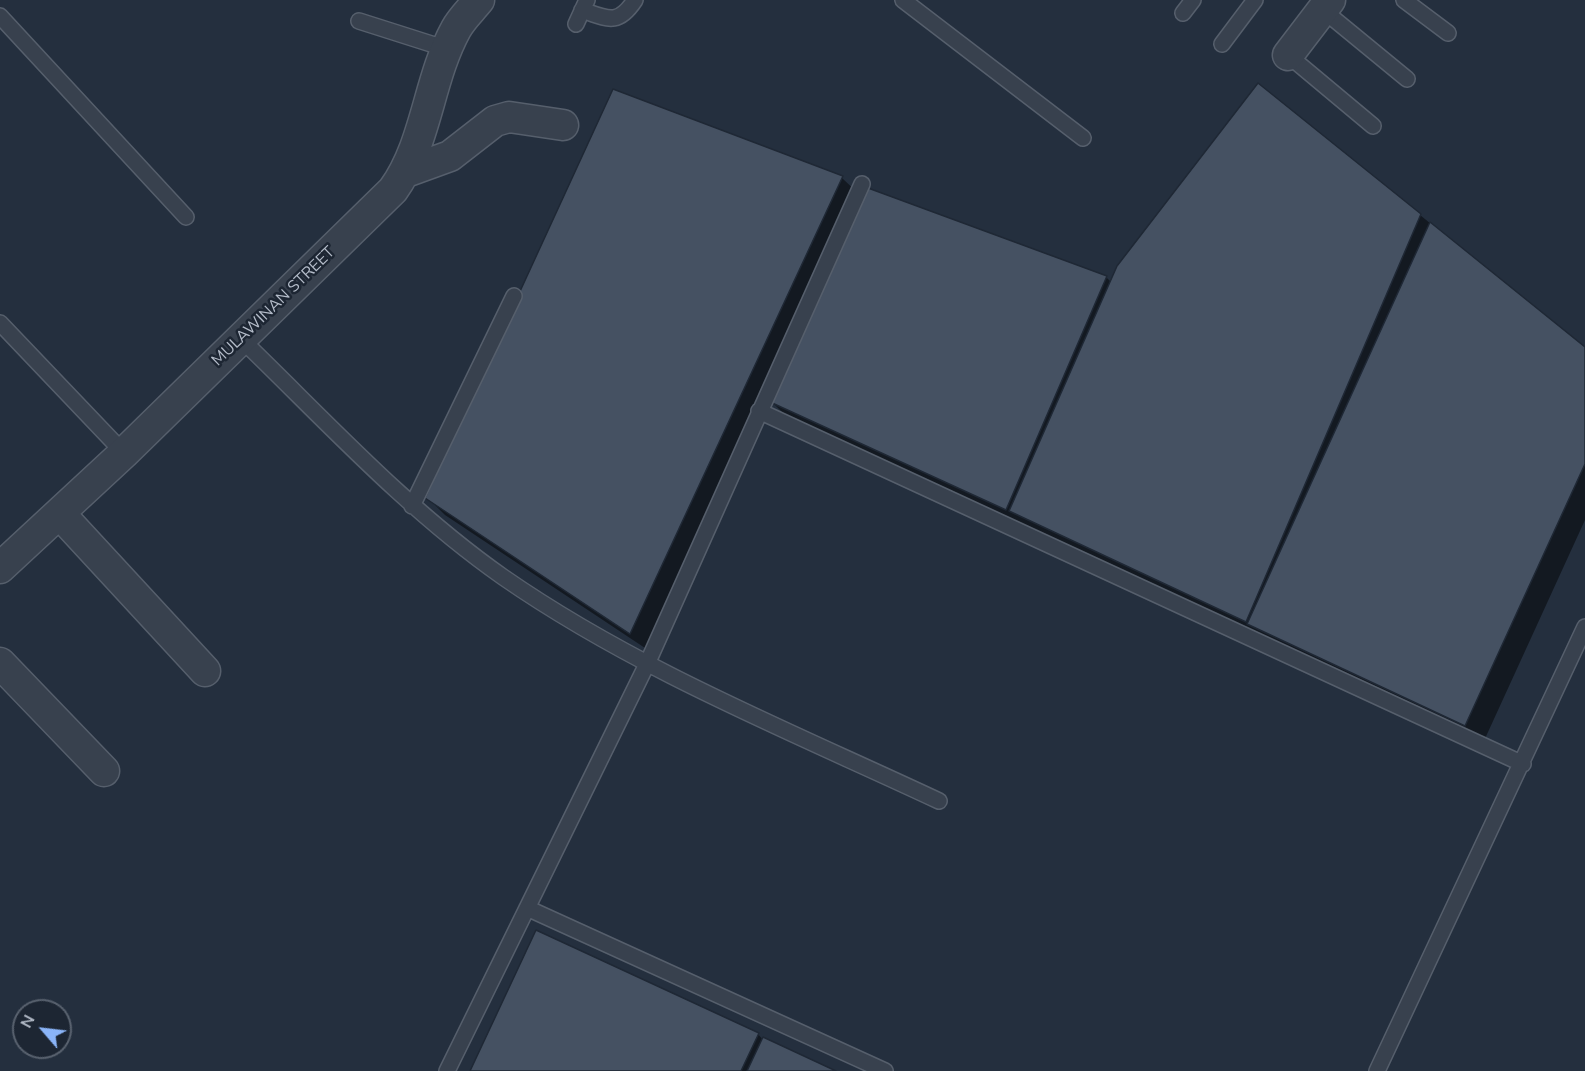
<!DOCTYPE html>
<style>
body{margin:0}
#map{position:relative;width:1585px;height:1071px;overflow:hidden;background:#242f3e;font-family:"Nunito Sans",sans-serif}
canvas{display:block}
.north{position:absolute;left:12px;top:999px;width:60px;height:60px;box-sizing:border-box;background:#1d2633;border:2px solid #59626f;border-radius:50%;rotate:298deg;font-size:16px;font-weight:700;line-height:24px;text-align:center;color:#b4bcc9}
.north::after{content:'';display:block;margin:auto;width:21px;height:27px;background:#8ab4f8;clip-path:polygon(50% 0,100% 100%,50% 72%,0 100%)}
</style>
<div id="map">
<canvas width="1585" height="1071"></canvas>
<div class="north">N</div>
</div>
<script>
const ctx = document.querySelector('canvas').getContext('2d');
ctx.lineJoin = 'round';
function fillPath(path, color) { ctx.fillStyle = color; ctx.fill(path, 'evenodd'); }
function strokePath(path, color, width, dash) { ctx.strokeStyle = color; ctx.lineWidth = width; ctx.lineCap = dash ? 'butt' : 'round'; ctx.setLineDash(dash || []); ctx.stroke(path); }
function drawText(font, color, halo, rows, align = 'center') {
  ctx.font = font + ' "Nunito Sans",sans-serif'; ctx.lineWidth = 5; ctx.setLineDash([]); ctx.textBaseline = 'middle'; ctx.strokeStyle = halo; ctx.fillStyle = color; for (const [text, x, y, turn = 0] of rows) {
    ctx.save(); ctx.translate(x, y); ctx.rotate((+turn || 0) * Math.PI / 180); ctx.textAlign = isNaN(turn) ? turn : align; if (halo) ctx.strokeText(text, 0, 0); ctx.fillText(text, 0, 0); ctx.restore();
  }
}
const shadow = new Path2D(`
 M614,91L842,178L860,195L648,650L445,515L427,497Z
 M1420,215L1585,349V520L1483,743L1025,525L1024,527L789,419L772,402L1106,277L1112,283Z
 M758,1034L763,1040L833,1071H472Z`);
const building = new Path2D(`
 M1258,83L1421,214L1246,622L1009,511L1117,266Z
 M613,89L843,176L630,634L425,498Z
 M868,188L1107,276L1006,510L770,402Z
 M1430,222L1585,347V464L1465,726L1247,624Z
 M536,930L759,1033L741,1071H470Z
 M763,1037L836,1071H747Z`);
const lane = new Path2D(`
 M903,0L1083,138
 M1404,0L1448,33
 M582,10C608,19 618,26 635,0
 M1323,10L1407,79
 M1183,13L1193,0
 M0,16L186,217
 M359,21L447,49
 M576,24L587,0
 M1222,44L1255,0
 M1288,55L1373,126
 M0,323L124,453
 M241,339C326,421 406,509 503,577C637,670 792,732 939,801
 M759,411L1523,764
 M412,506L514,296
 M527,908L885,1071
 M447,1071L647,664L862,184
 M1377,1071L1585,627`);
const street = new Path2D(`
 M1288,55L1330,0
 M406,172L450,156L495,121L509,117L563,125
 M60,514L205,671
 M0,568L124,453L393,190C427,143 428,80 456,29C462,18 471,10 479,0
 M0,663L104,771`);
const streetNames = [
 ["MULAWINAN STREET",274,307,-44]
];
fillPath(shadow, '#0007');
fillPath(building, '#455162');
strokePath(building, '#1f2835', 1.5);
strokePath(lane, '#565f6c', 18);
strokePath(street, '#565f6c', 33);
strokePath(lane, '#38414e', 15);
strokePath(street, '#38414e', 30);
drawText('16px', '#b4bcc9', '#1d2633', streetNames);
</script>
